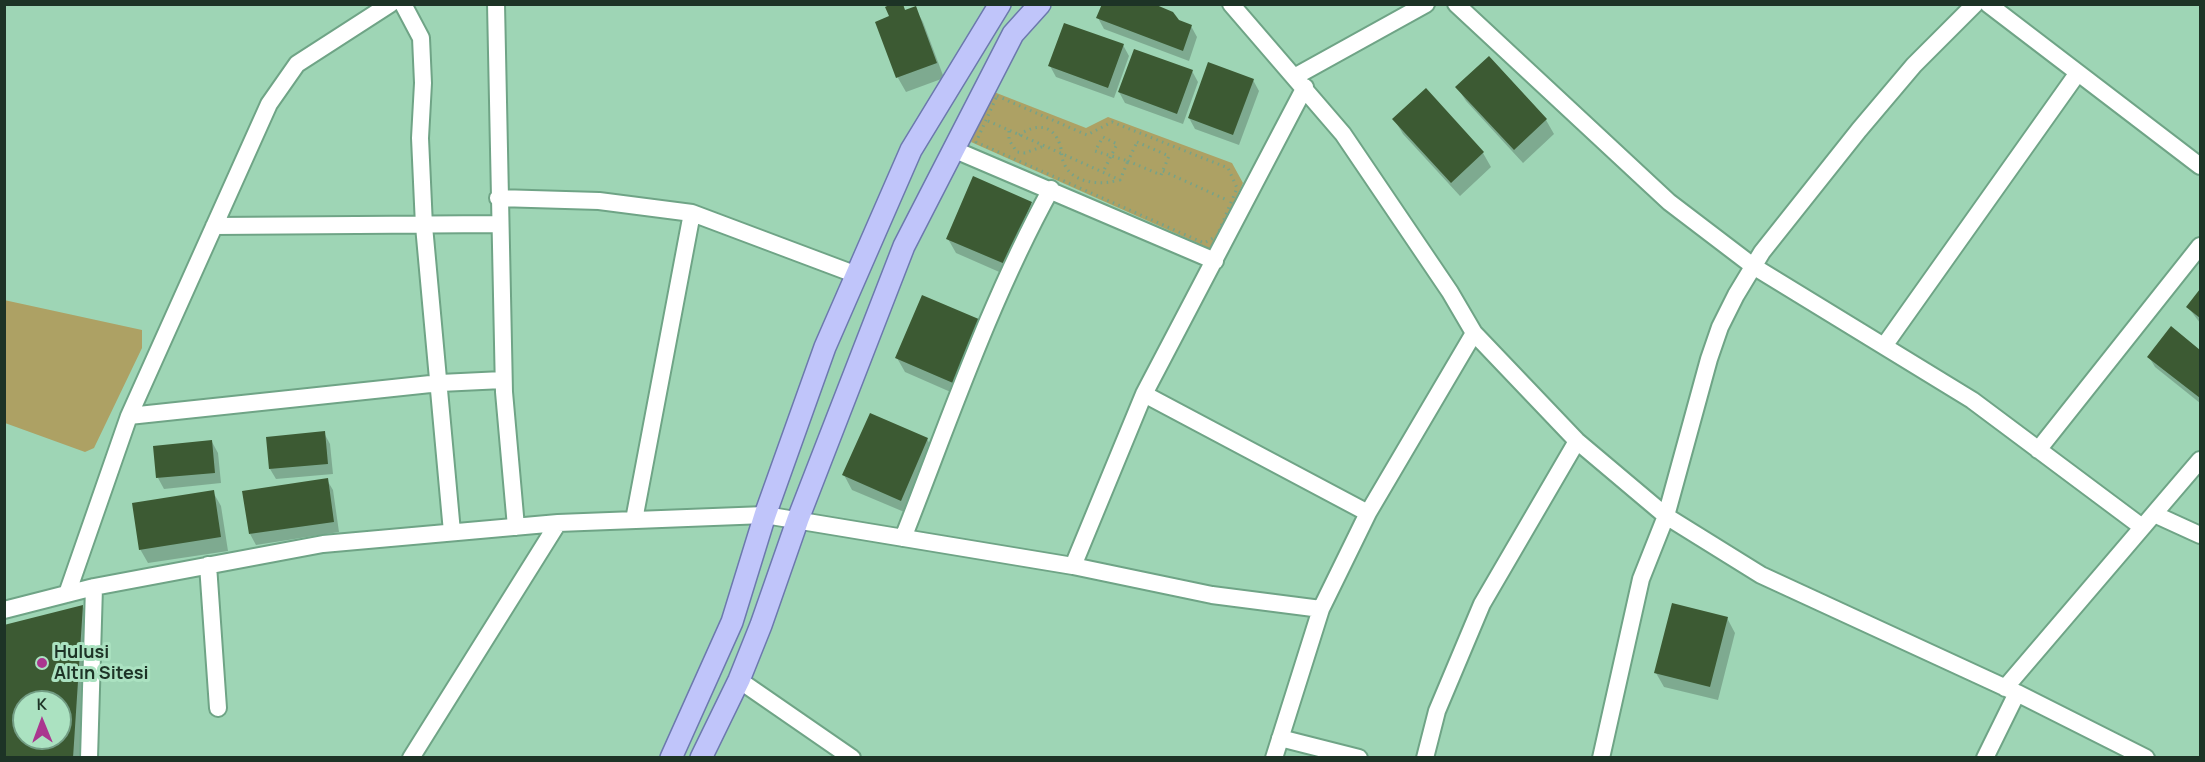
<!DOCTYPE html>
<meta charset="utf-8">
<style>
body{margin:0}
#map{position:relative;width:2205px;height:762px;overflow:hidden;background:#9ed5b5;font-family:Manrope,sans-serif}
canvas{display:block}
.frame{position:absolute;inset:0;border:6px solid #1d3326;pointer-events:none}
.north{position:absolute;left:12px;top:690px;width:60px;height:60px;box-sizing:border-box;background:#abe2c1;border:2px solid #729c83;border-radius:50%;rotate:359deg;font-size:16px;font-weight:700;line-height:24px;text-align:center;color:#1d3326}
.north::after{content:'';display:block;margin:auto;width:21px;height:27px;background:#aa368f;clip-path:polygon(50% 0,100% 100%,50% 72%,0 100%)}
</style>
<div id="map">
<canvas width="2205" height="762"></canvas>
<div class="frame"></div>
<div class="north">K</div>
</div>
<script>
const ctx = document.querySelector('canvas').getContext('2d');
ctx.lineJoin = 'round';
function fillPath(path, color) { ctx.fillStyle = color; ctx.fill(path, 'evenodd'); }
function strokePath(path, color, width, dash) { ctx.strokeStyle = color; ctx.lineWidth = width; ctx.lineCap = dash ? 'butt' : 'round'; ctx.setLineDash(dash || []); ctx.stroke(path); }
function drawText(font, color, halo, rows, align = 'center') {
  ctx.font = font + ' Manrope,sans-serif'; ctx.lineWidth = 6; ctx.setLineDash([]); ctx.textBaseline = 'middle'; ctx.strokeStyle = halo; ctx.fillStyle = color; for (const [text, x, y, turn = 0] of rows) {
    ctx.save(); ctx.translate(x, y); ctx.rotate((+turn || 0) * Math.PI / 180); ctx.textAlign = isNaN(turn) ? turn : align; if (halo) ctx.strokeText(text, 0, 0); ctx.fillText(text, 0, 0); ctx.restore();
  }
}
const green = new Path2D(`
 M994,92L1086,128L1108,117L1232,163L1243,183L1213,250L971,142Z
 M4,300L142,330V348L94,448L85,452L5,423Z`);
const shadow = new Path2D(`
 M915,8L923,22L944,78L906,92L898,78L877,23Z
 M1098,18L1178,21L1191,26L1197,37L1189,61L1104,29Z
 M1123,45L1129,56L1114,98L1056,77L1050,66Z
 M1489,58L1546,120L1554,134L1523,163L1466,101L1457,87Z
 M1192,71L1198,82L1183,124L1125,103L1119,92Z
 M1253,80L1259,91L1239,145L1195,129L1189,118Z
 M1394,119L1483,153L1491,167L1460,196L1403,134Z
 M1031,203L1039,217L1013,278L956,253L948,239Z
 M2200,292V323L2188,307Z
 M980,322L962,397L905,372L897,358Z
 M2171,329L2200,352V403L2155,367L2149,357Z
 M324,433L330,444L333,474L276,479L270,469Z
 M927,439L935,454L909,514L852,490L844,475Z
 M212,442L218,453L221,483L164,489L158,478Z
 M327,480L333,490L339,532L256,545L250,534Z
 M213,492L221,506L228,551L148,563L140,549Z
 M83,607L91,621L82,758H4V627ZM24,702H60V738H24Z
 M1727,618L1735,633L1718,700L1664,687L1656,673Z`);
const building = new Path2D(`
 M891,4H903L905,10L916,6L937,63L896,78L875,22L889,16L885,7Z
 M1102,4H1154L1173,12L1179,20L1192,25L1183,51L1096,18Z
 M1064,23L1124,44L1108,88L1048,66Z
 M1134,49L1193,70L1177,114L1118,92Z
 M1489,56L1547,119L1514,150L1455,87Z
 M1208,62L1254,79L1233,135L1188,118Z
 M1426,88L1484,152L1451,183L1392,119Z
 M973,176L1032,202L1005,264L946,239Z
 M2200,289V318L2186,307Z
 M922,295L981,320L953,383L895,358Z
 M2171,326L2200,350V398L2147,357Z
 M870,413L928,438L901,501L842,475Z
 M325,431L328,464L269,469L266,437Z
 M212,440L215,473L156,478L153,446Z
 M328,478L334,522L249,534L242,491Z
 M214,490L221,537L139,550L132,503Z
 M1672,603L1728,617L1710,687L1654,673Z
 M83,605L73,758H4V625ZM24,702H60V738H24Z`);
const path = new Path2D(`
 M997,96L1087,135L1112,122L1228,168L1237,188L1217,236L1204,243L976,142Z
 M988,121C1032,140 1076,160 1120,180L1128,161L1095,151L1103,137L1117,144L1103,172
 M1009,131V140L1017,152L1025,153L1044,146
 M1019,135C1035,124 1053,123 1060,145C1062,150 1061,158 1064,163C1071,183 1101,186 1118,180
 M1137,142L1169,156L1161,175L1128,161Z
 M1163,171L1227,200`);
const minor = new Path2D(`
 M403,4L421,38L423,83L420,138L424,226L452,532
 M496,4L504,392L516,527
 M1231,4L1343,134L1450,292L1474,333L1577,441L1666,516L1761,575L2017,693L2146,758
 M1456,4L1669,202L1753,266L1972,400L2142,527
 M1988,4L2200,166
 M1296,76L1426,4
 M955,150L1215,261
 M498,198L599,201L692,213L857,275
 M214,226L499,224
 M1884,346L2077,74
 M1144,394L1368,513
 M129,416L440,383L503,380
 M2038,450L2200,246
 M2154,514L2200,535
 M634,520L692,213
 M903,538C949,421 990,300 1051,189
 M208,565L218,708
 M1073,566L1144,394L1305,87
 M67,594L129,416L269,104L297,64L390,4
 M4,610L94,587L323,544L558,523L765,515L1073,566L1212,595L1321,609
 M739,680L852,758
 M2005,688L2200,460
 M1280,738L1359,758
 M89,758L94,587
 M411,758L558,523
 M1274,758L1321,609L1368,513L1474,333
 M1425,758L1437,711L1482,604L1577,441
 M1601,758L1641,579L1666,516L1709,359L1720,327L1736,295L1762,252L1859,130L1914,65L1975,4
 M1985,758L2017,693`);
const major = new Path2D(`
 M671,758L732,622L765,515L825,347L911,150L1000,4
 M701,758L739,680L761,625L798,519L904,246L1013,34L1040,4`);
const markers = [
 [42,663,6,"#aa368f"]
];
const poiNames = [
 ["Hulusi",54,653],
 ["Altın Sitesi",54,674]
];
fillPath(green, '#ada164');
fillPath(shadow, '#0003');
fillPath(building, '#3c5a33');
strokePath(minor, '#6fa486', 20);
strokePath(major, '#6c79ad', 24);
strokePath(path, '#76a389', 3, [1.5, 4.5]);
strokePath(minor, '#fff', 16);
strokePath(major, '#c0c5fa', 21);
for (const [x, y, r, color] of markers) { const dot = new Path2D(); dot.arc(x, y, r, 0, 2 * Math.PI); ctx.fillStyle = color; ctx.fill(dot); strokePath(dot, '#abe2c1', 2); }
drawText('bold 18px', '#1d3326', '#abe2c1', poiNames, 'left');
</script>
